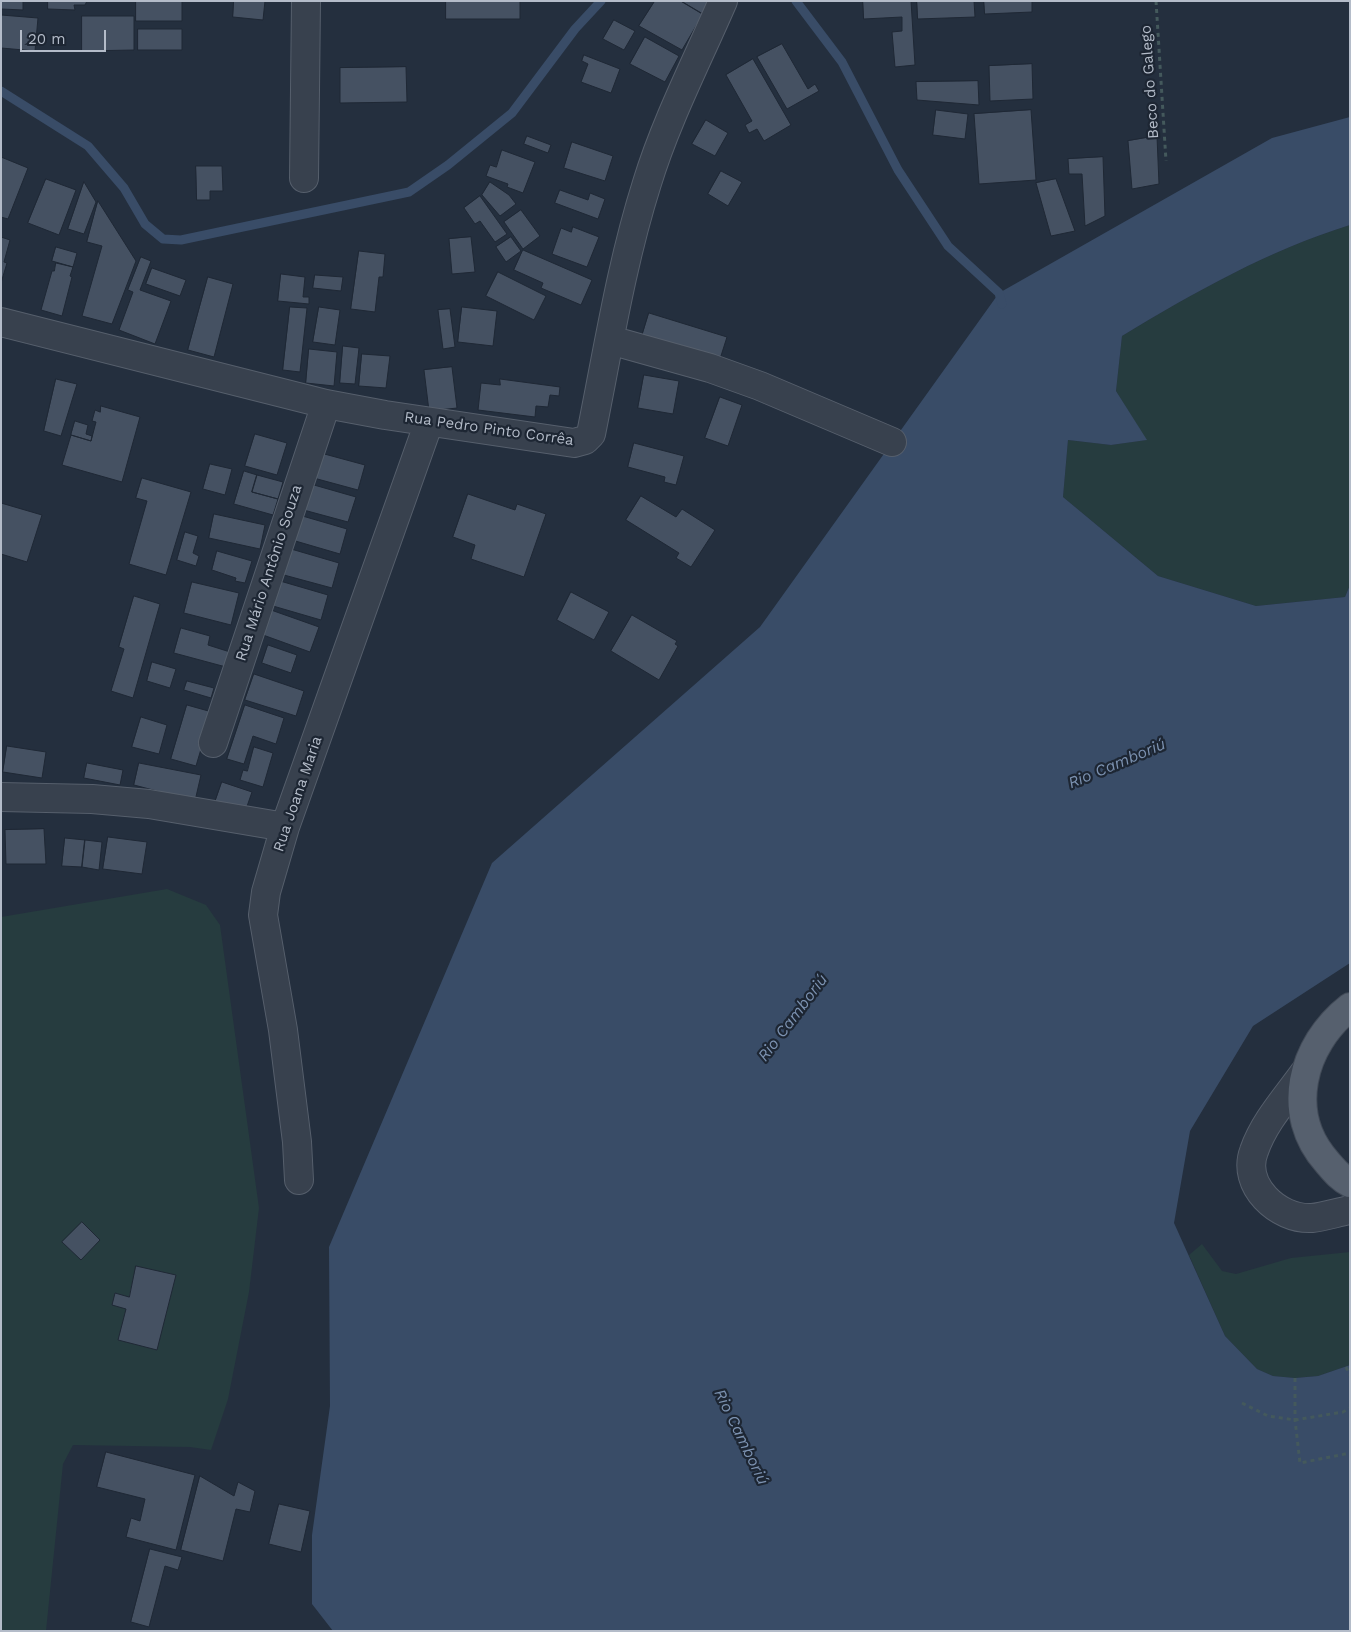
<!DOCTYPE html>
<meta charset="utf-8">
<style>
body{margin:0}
#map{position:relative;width:1351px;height:1632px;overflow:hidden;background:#242f3e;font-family:"Work Sans",sans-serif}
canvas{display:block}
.frame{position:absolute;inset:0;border:2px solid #b4bcc9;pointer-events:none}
.scale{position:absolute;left:20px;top:30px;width:86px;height:22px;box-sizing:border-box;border:2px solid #b4bcc9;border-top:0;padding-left:6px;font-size:15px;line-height:18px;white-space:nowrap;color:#b4bcc9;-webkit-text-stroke:4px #1d2633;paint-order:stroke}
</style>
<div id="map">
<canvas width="1351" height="1632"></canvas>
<div class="frame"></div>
<div class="scale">20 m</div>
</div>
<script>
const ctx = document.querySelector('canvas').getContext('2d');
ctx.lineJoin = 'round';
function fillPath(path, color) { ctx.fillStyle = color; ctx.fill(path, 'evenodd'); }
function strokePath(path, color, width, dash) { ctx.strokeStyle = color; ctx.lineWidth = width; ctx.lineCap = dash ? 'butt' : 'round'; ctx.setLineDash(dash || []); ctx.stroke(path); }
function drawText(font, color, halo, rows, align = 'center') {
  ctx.font = font + ' "Work Sans",sans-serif'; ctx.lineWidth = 4.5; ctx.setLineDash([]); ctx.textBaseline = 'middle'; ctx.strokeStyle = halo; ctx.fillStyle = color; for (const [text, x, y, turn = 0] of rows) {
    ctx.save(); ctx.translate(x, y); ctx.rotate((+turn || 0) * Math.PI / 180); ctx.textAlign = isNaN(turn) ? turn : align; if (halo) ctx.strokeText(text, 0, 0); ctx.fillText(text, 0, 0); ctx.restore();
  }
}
const green = new Path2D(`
 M1350,225V585L1345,597L1256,606L1158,576L1063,497L1068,440L1111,445L1146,440L1116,391L1122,336C1195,292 1269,250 1350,225Z
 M167,889L206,905L220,925L259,1208L249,1292L228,1399L211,1450L190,1447L73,1445L63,1464L46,1631H1V917Z
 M1202,1244L1222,1271L1236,1274L1291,1258L1350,1252V1365L1318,1376L1295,1378L1273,1376L1257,1369L1225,1336L1189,1255Z`);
const water = new Path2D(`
 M1350,117V225C1269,250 1195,292 1122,336L1116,391L1147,440L1111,445L1068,440L1063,497L1158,576L1256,606L1345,597L1350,585V963L1253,1026L1190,1131L1174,1223L1225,1336L1257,1369L1273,1376L1295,1378L1318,1376L1350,1365V1631H333L312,1604V1535L330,1406L329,1247L492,863L760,627L999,293L1272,138Z`);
const stream = new Path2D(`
 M796,1L842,62L898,170L948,246L999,293L1002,304
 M1,91L88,146L124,188L145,224L163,239L181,240L409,192L448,165L512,113L575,29L601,1`);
const building = new Path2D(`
 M1,1H23V10L1,9Z
 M48,1H87L85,5H74L75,10L48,9Z
 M136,1H182V21H136Z
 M234,1H265L263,20L233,17Z
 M446,1H520V19H446Z
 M655,1H681L703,14L682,50L639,26Z
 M681,1H710L703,14Z
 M863,1H911L915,65L895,67L892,32L902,31V17L864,19Z
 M917,1H974L975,17L918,19Z
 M984,1H1032V12L985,14Z
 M1,15L38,18L35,51L1,48Z
 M82,16H134V50L82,51Z
 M614,20L635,31L624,50L603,39Z
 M138,29H182V50H138Z
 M645,37L679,56L665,82L630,64Z
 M782,44L808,89L815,84L819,91L787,109L757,57Z
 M584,55L620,69L611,93L581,82L588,64L582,61Z
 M753,59L791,125L764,141L757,129L749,133L745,125L752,121L726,75Z
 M1032,64L1033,99L990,101L989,66Z
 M406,67L407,102L340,103V68Z
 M978,81L979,105L917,100L916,82Z
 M936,110L968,114L965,139L933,135Z
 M1031,110L1036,180L979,184L974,114Z
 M706,120L728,133L715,156L692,144Z
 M527,136L551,145L548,153L524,144Z
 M1157,136L1159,184L1132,189L1128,141Z
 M572,142L613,156L605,181L564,168Z
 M502,150L535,162L523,193L507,187L508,184L486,176L490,165L496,167Z
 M1,157L28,168L8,219L1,217Z
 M1103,157L1105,216L1085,226L1082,174H1069L1068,159Z
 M196,166H222L223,191H210V200H197Z
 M721,171L742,182L728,206L708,194Z
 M46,179L76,190L59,235L28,223Z
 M1056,179L1075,231L1051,236L1036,183Z
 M84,182L96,202L84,234L68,229Z
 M490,182L509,195L516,204L500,216L482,195Z
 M560,190L588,200L590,193L605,199L598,219L555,203Z
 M480,196L507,234L495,242L480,221L475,224L464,208Z
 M98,201L136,261L112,324L82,316L102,246L87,242Z
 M521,210L540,236L523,249L504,222Z
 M573,227L599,237L587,267L552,254L561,228L571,232Z
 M1,237L10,240L4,262L7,263L1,283Z
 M471,237L475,272L452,274L449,239Z
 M511,237L521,251L506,262L496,247Z
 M56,247L77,253L73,267L52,261Z
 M523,250L592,280L581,305L541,288L543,283L514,270Z
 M359,251L385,254L383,277H379L375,312L351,309Z
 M141,257L151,261L140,290L171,301L155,344L119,330L133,292L128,290Z
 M56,263L73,267L70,276L72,277L62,316L41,310L52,271H54Z
 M152,268L186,280L180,296L146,284Z
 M498,272L546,296L534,320L486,296Z
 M281,274L305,277L303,297H309V304L278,301Z
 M315,275L343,277L341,291L313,288Z
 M208,277L233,284L214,357L188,350Z
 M290,307L307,308L300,372L283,370Z
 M319,307L340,310L335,345L313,342Z
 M462,307L497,311L493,346L458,342Z
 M450,309L455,347L443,349L438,310Z
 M649,313L727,337L720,359L642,336Z
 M343,346L359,348L355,384L340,383Z
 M309,349L337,352L334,386L306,383Z
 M362,354L390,356L386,388L359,386Z
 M452,367L457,408L429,411L424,370Z
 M644,375L679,381L673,414L638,408Z
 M56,379L77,384L61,436L44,431Z
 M500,379L560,387L559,396L550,395L548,407L536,406L535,417L478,410L481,383L500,385Z
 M720,397L742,405L728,446L705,438Z
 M101,406L140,417L122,482L62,465L71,435L91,441L96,422L92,421L95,410L100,412Z
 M75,421L88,425L86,434L92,436L91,441L71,435Z
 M255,434L287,443L277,475L245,466Z
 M634,443L684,456L676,485L664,482L665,477L628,467Z
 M317,452L365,465L358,490L310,477Z
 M210,464L232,469L225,495L203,489Z
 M244,471L257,475L252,492L278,499L273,515L234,504Z
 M257,475L283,482L278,499L252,492Z
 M142,478L191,492L166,575L129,564L147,501L136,498Z
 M307,483L356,497L348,522L300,509Z
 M468,494L515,510L517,504L546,514L524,577L471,559L475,545L453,537Z
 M641,496L676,517L682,509L715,530L691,567L676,558L679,553L626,520Z
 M1,503L42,515L27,562L1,554Z
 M214,514L265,525L260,549L209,538Z
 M299,515L347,529L340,554L292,540Z
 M185,532L198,536L193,553L199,556L196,566L177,560Z
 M291,549L339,563L332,588L284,575Z
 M217,551L252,561L245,583L235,581L236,578L212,570Z
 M280,581L328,595L321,620L273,606Z
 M192,582L239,593L231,625L184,613Z
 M571,592L609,612L594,640L557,620Z
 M134,596L160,604L133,698L111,691L124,649L119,647Z
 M271,610L319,627L310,652L263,635Z
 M632,615L677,641L675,644L678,646L659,680L611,651Z
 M181,628L210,636L208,645L230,652L226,667L174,653Z
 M268,645L297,655L291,673L262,663Z
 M152,662L176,669L170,688L147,681Z
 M254,674L304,691L296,716L245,700Z
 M187,681L214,688L211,698L184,690Z
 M187,705L212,712L196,766L171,759Z
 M245,705L284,718L276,744L253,736L244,764L227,759Z
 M141,717L167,725L159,754L132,747Z
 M7,746L46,752L42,778L3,772Z
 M254,747L273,753L263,787L240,780L243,770L247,771Z
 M87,763L123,770L120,785L84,778Z
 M139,763L201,775L195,801L134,785Z
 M222,782L252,792L244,815L214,805Z
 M44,829L46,864H6L5,830Z
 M108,837L147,842L142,874L103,869Z
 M65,838L85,840L82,867L62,866Z
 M85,840L102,842L99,870L82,867Z
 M82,1222L100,1240L81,1260L62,1242Z
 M136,1266L176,1275L157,1350L118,1340L126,1309L112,1305L115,1293L129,1297Z
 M106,1452L195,1475L176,1550L126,1537L131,1518L140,1521L145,1499L97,1487Z
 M200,1476L234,1496L238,1482L255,1491L250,1512L236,1509L223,1561L181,1550Z
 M279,1504L310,1511L301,1552L269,1544Z
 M150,1549L182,1557L178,1570L165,1566L149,1627L131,1622Z`);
const path = new Path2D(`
 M1156,1L1166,161
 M1346,1367L1350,1375
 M1295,1378V1420L1300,1463L1350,1453
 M1242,1403L1268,1416L1295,1420L1343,1412L1350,1408`);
const minor = new Path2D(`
 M304,178L306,1
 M1,322L326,404L385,415L574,443L585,440L591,434C608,350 621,265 647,183C666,121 697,61 723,1
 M610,340L710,368L760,386L892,442
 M213,743L326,404
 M1,797L92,799L149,804L285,827
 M1304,1073C1286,1098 1264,1122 1254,1151C1241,1185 1278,1220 1312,1218C1324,1217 1338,1212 1350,1210
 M299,1180L297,1142L283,1030L263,915L266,892L285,827L429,422`);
const major = new Path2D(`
 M1350,1007C1301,1045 1284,1114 1327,1162C1334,1170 1340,1178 1350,1183`);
const streetNames = [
 ["Beco do Galego",1150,82,-94],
 ["Rua Pedro Pinto Corrêa",489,429,8],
 ["Rua Mário Antônio Souza",269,573,-72],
 ["Rua Joana Maria",298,794,-71]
];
const waterNames = [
 ["Rio Camboriú",1117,764,-23],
 ["Rio Camboriú",793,1018,-53],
 ["Rio Camboriú",741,1437,64]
];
fillPath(green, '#263c3f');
fillPath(water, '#394c67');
strokePath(stream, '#394c67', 9);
fillPath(building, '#455162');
strokePath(building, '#1f2835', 1);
strokePath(minor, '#565f6c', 30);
strokePath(major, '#414a57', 30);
strokePath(path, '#44595c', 3, [4, 4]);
strokePath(minor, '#38414e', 28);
strokePath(major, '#56606e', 28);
drawText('15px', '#b4bcc9', '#1d2633', streetNames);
drawText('italic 16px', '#7c92b1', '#1d2633', waterNames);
</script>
